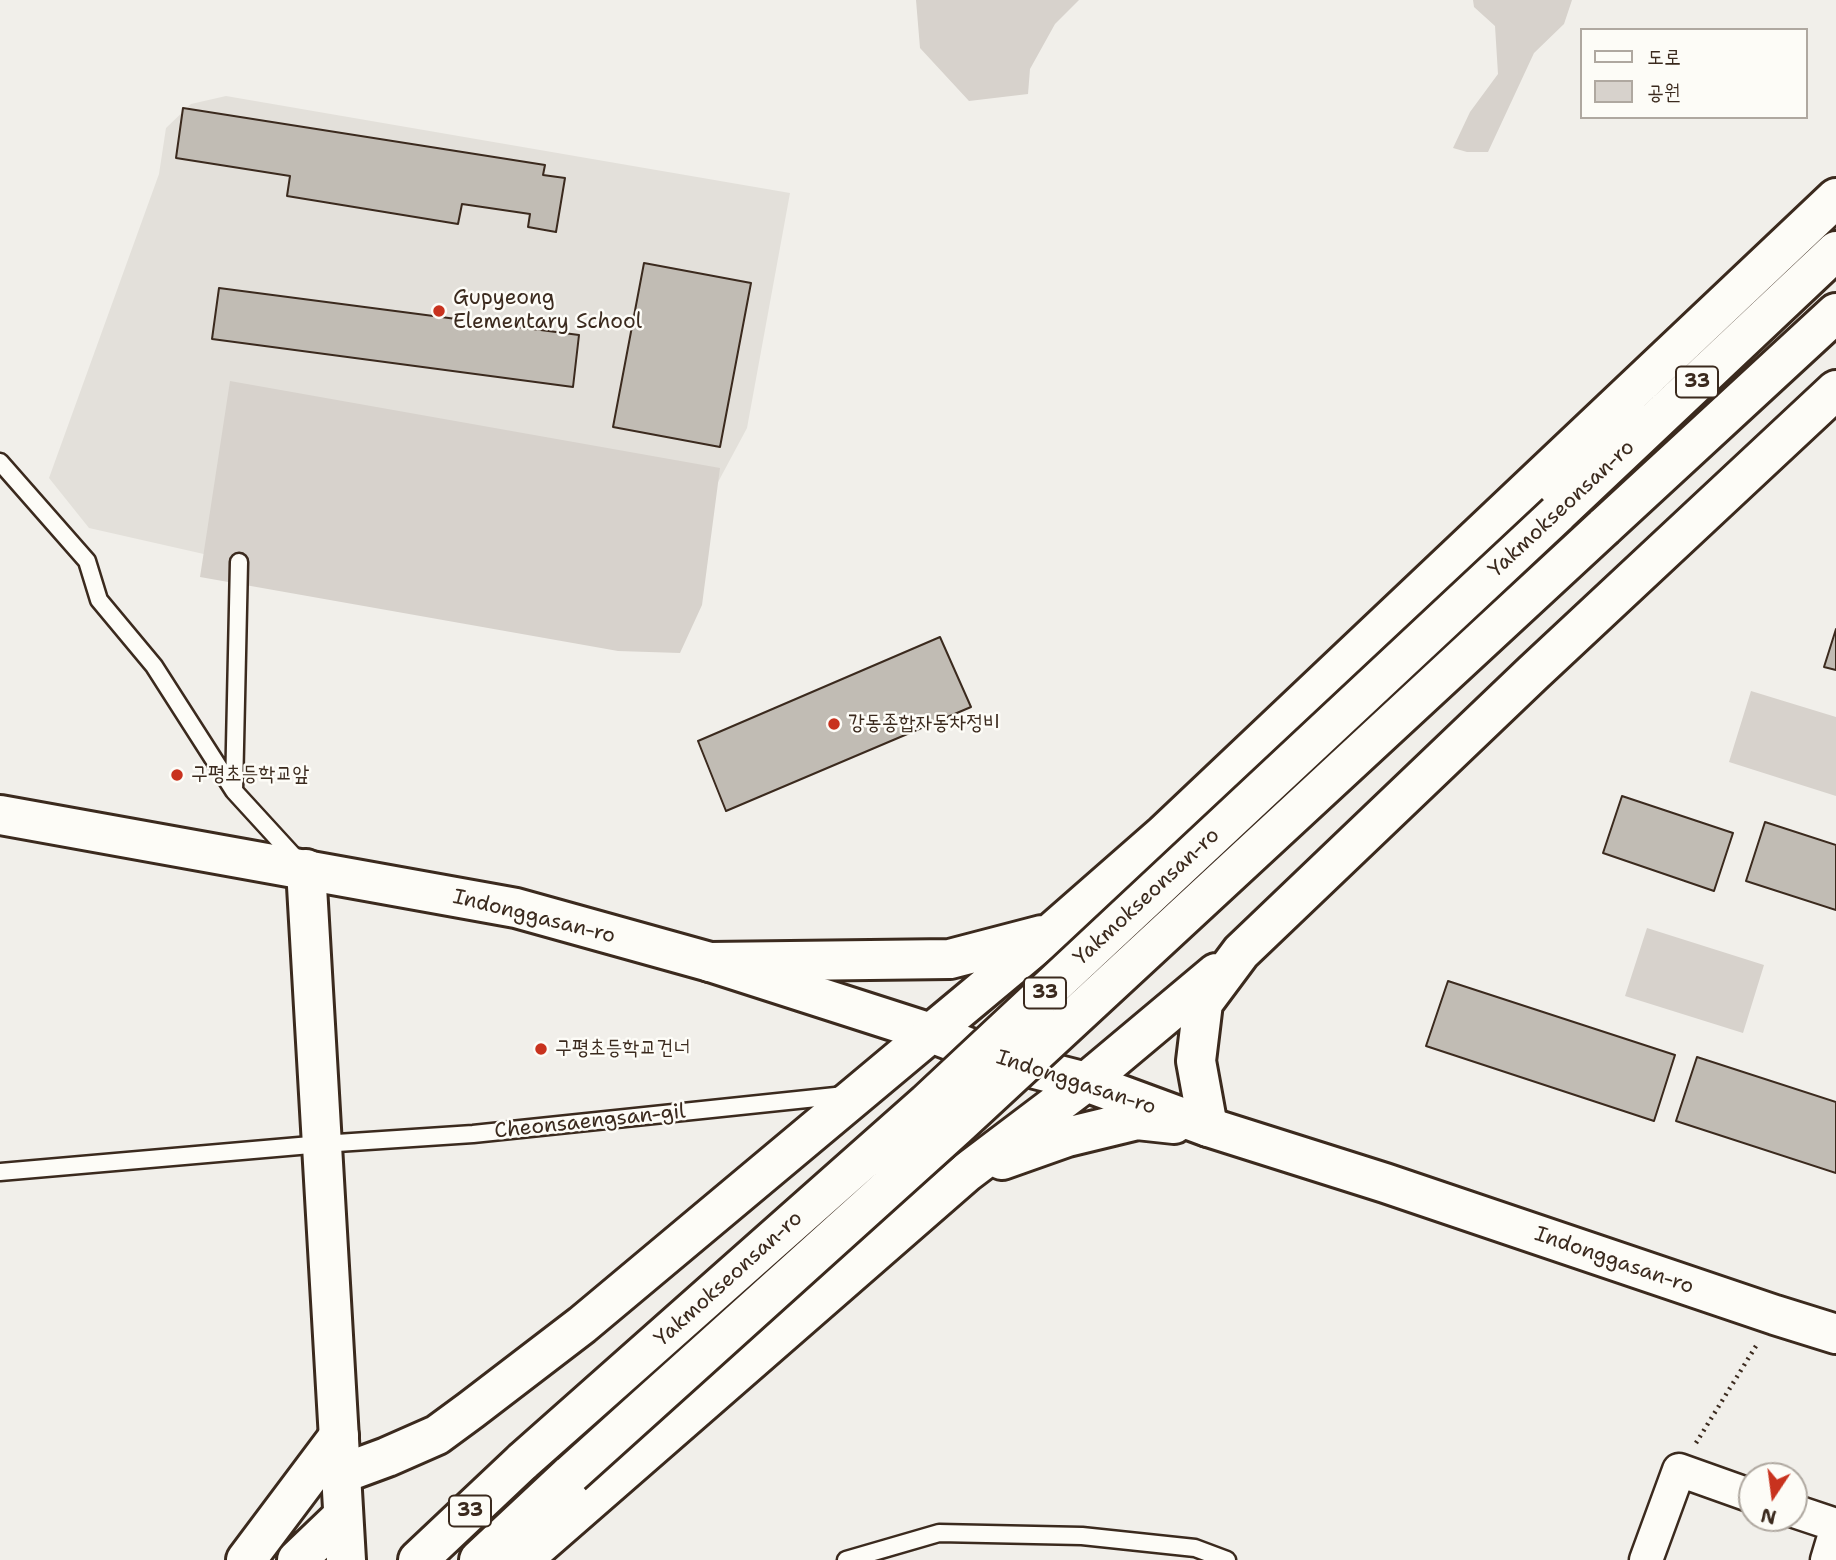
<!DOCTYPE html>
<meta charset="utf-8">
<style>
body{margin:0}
#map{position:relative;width:1836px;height:1560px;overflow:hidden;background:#f1efea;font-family:"Shantell Sans","Poor Story",sans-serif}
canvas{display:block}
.legend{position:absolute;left:1580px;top:28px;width:228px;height:91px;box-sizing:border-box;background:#fdfcf7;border:2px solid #afa8a0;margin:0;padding:9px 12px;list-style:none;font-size:21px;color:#3b2a1e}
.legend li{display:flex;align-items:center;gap:14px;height:35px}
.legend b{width:35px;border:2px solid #afa8a0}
.north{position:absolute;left:1738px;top:1462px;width:70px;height:70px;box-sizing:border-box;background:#fdfcf7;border:2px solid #afa8a0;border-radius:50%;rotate:193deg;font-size:19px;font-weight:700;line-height:28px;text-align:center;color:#3b2a1e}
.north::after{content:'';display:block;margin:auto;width:24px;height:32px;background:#c8321e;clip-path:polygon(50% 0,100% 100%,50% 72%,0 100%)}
</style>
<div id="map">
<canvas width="1836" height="1560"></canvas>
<ul class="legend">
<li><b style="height:9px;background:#fdfcf7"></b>도로</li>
<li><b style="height:19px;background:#d7d2cc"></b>공원</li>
</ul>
<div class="north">N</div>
</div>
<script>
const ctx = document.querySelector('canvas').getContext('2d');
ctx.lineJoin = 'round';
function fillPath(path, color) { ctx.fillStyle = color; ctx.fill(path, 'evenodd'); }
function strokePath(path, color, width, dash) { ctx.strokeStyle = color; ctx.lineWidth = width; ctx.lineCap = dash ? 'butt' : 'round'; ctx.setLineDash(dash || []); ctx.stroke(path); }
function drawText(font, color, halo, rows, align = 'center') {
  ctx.font = font + ' "Shantell Sans","Poor Story",sans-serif'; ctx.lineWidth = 5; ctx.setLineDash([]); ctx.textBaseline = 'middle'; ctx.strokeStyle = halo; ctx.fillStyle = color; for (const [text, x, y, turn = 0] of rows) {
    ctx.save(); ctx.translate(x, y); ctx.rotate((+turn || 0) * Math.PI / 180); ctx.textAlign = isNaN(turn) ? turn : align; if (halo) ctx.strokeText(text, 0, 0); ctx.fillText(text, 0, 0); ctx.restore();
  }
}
const built = new Path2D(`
 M226,96L790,193L747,428L648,613L239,562L89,528L49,478L159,174L166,128L191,104Z`);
const green = new Path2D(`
 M916,0H1079L1055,24L1030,69L1028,94L969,101L920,48Z
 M1473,0H1572L1564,24L1534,53L1488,152H1467L1453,148L1470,112L1498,74L1495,26L1474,7Z
 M230,381L720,468L702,605L680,653L618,651L200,577Z
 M1751,691L1836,717V796L1729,762Z
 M1647,928L1764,965L1743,1033L1625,996Z`);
const building = new Path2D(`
 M183,108L545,165L543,175L565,178L556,232L528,227L530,214L462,204L458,224L287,196L290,176L176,158Z
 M644,263L751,283L720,447L613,427Z
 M219,288L579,335L573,387L212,339Z
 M1836,629V670L1824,667Z
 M940,637L971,707L726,811L698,741Z
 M1622,796L1733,833L1714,891L1603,853Z
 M1765,822L1836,845V910L1746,881Z
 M1448,981L1675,1055L1654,1121L1426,1046Z
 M1697,1057L1836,1102V1173L1676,1121Z`);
const path = new Path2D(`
 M1696,1443L1756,1346`);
const service = new Path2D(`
 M0,462L87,561L99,600L154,666L234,791
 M239,562L234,791L299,862
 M0,1172L322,1144L473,1134L845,1095
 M846,1560L939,1533L1082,1536L1195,1548L1227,1560`);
const minor = new Path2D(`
 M1794,1511L1836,1525
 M1646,1560L1679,1470L1752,1496
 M1827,1560L1836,1530`);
const tertiary = new Path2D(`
 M306,869L346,1560`);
const secondary = new Path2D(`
 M0,815L516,908L710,962L931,1033L1004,1061L1086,1082L1208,1127L1385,1183L1775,1315L1836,1334
 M1002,1160L1067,1137L1137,1120L1174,1124
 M341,1474L387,1457L437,1435L471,1410L582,1325L931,1033
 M522,1560L967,1172L1086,1082`);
const trunk = new Path2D(`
 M1557,514L1836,251
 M1604,527L1836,313
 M710,962L950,959L1042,935
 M931,1033L1051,933L1164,834L1836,198
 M1086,1082L1216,973
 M1208,1127L1196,1061L1203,1003L1241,952L1533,673L1836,390
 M246,1560L339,1436
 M297,1560L343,1516
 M418,1560L523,1461
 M479,1560L571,1474`);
const trunkBridge = new Path2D(`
 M523,1461L927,1103L1557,514
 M571,1474L956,1127L1604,527`);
const markers = [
 [439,311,7,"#c8321e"],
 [834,724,7,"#c8321e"],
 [177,775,7,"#c8321e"],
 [541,1049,7,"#c8321e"]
];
const shields = [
 [1697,382,42],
 [1045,993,42],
 [470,1511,42]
];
const shieldNames = [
 ["33",1697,382],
 ["33",1045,993],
 ["33",470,1511]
];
const poiNames = [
 ["Gupyeong",453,299],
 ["Elementary School",453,323],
 ["강동종합자동차정비",848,724],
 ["구평초등학교앞",191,775],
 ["구평초등학교건너",555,1049]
];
const streetNames = [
 ["Yakmokseonsan-ro",1562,509,-43],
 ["Yakmokseonsan-ro",1147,897,-43],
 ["Indonggasan-ro",534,917,14],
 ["Indonggasan-ro",1076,1083,18],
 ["Cheonsaengsan-gil",590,1122,-6],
 ["Indonggasan-ro",1614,1261,19],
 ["Yakmokseonsan-ro",729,1279,-42]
];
fillPath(built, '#e3e0da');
fillPath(green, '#d7d2cc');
fillPath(building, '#c1bcb4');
strokePath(building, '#3b2a1e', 2);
strokePath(service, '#3b2a1e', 21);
strokePath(minor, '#3b2a1e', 37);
strokePath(tertiary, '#3b2a1e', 44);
strokePath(secondary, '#3b2a1e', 44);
strokePath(trunk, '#3b2a1e', 44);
strokePath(path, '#3b2a1e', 4.5, [2, 5]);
strokePath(service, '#fdfcf7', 16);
strokePath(minor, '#fdfcf7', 32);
strokePath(tertiary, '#fdfcf7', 38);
strokePath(secondary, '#fdfcf7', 38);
strokePath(trunk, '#fdfcf7', 38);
strokePath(trunkBridge, '#3b2a1e', 44, []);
strokePath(trunkBridge, '#fdfcf7', 38);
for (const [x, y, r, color] of markers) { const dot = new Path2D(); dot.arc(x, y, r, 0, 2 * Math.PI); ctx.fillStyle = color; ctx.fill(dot); strokePath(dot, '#fdfcf7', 2.5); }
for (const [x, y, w] of shields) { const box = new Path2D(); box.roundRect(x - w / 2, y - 15.5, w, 31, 5); ctx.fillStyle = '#fdfcf7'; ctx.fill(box); strokePath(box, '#3b2a1e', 2); }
drawText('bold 19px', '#3b2a1e', null, shieldNames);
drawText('21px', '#3b2a1e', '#fdfcf7', poiNames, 'left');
drawText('21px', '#3b2a1e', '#fdfcf7', streetNames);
</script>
